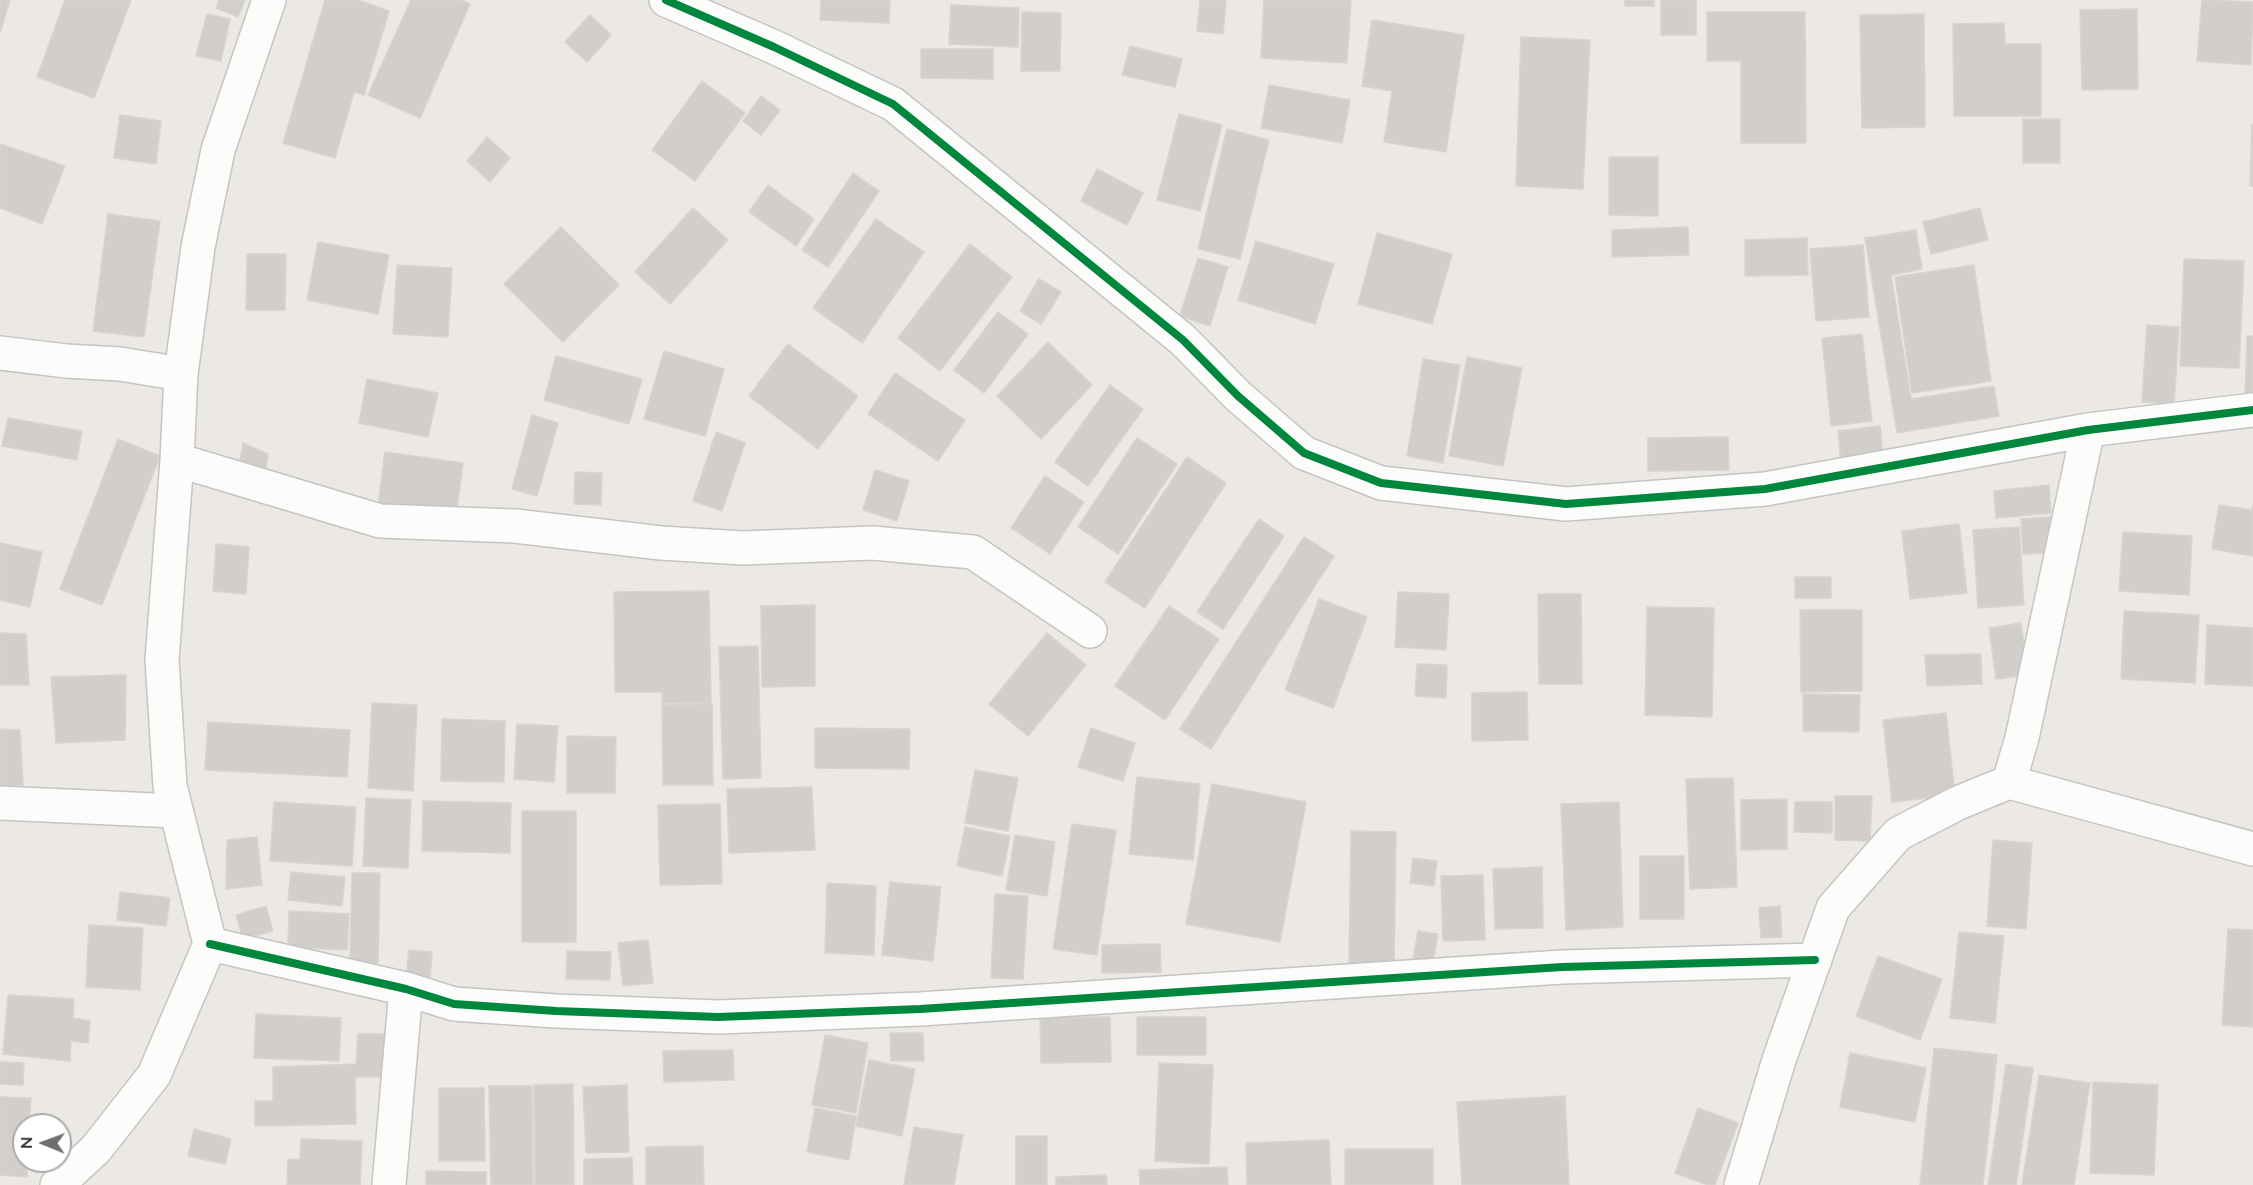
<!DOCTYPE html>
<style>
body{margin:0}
#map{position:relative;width:2253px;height:1185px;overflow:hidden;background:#ece8e4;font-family:Lato,sans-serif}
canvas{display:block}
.north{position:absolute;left:12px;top:1113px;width:60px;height:60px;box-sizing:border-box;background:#fff;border:2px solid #ababab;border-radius:50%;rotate:271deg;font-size:16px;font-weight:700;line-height:24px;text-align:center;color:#2e2e2e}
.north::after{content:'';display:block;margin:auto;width:21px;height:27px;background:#706f6e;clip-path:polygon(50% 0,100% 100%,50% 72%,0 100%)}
</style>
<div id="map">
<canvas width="2253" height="1185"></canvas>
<div class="north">N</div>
</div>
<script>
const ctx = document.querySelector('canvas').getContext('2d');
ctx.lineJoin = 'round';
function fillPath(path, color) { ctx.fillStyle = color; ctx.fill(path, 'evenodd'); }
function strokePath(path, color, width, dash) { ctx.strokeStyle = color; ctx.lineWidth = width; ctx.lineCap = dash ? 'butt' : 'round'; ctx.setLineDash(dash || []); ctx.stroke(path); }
const building = new Path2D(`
 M0,0H10L0,33Z
 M65,0H131L94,98L37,77Z
 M219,0H245L238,17L216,8Z
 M325,0H358L389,11L364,95L354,92L335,158L283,143Z
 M411,0H461L470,4L420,118L368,95Z
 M821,0H890L889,23L820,20Z
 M1200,0H1226L1223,34L1197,31Z
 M1264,0H1351L1347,63L1261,58Z
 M1625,0H1654V6H1625Z
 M1661,0H1696V35H1661Z
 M2202,0L2253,2L2251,65L2197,61Z
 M951,5L1019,8L1018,47L949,44Z
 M2137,9L2138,89L2082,90L2080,10Z
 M1022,12L1061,13L1060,71H1021Z
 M1707,12H1805L1806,143H1741V61H1707Z
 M207,14L230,19L221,61L196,56Z
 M1924,14L1925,127L1862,128L1860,15Z
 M590,15L611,35L587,62L565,42Z
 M1372,20L1464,35L1446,152L1384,142L1392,91L1362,86Z
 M2004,23L2005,44H2041V116H1954L1953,24Z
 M1521,37L1590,40L1583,189L1516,186Z
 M1130,46L1182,59L1175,87L1122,75Z
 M921,49H993V79L921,78Z
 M702,81L745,113L695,181L652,150Z
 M1269,85L1350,100L1342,143L1261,128Z
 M761,96L780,110L761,135L743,121Z
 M1179,114L1222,125L1200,211L1157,200Z
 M120,115L161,121L156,164L114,158Z
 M2023,119H2060V163H2023Z
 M2252,124L2253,125V186H2250Z
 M1227,129L1269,140L1240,259L1198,249Z
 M487,137L510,158L490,182L467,161Z
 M0,144L65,166L42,224L0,208Z
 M1609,157H1658V216L1609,215Z
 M1097,169L1143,193L1127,225L1081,201Z
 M853,173L879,191L828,267L802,250Z
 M768,185L814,219L796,246L749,212Z
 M693,208L728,240L670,304L635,272Z
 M1980,208L1988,240L1931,254L1923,222Z
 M108,214L160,221L144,337L93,331Z
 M876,219L924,252L862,343L813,308Z
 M561,227L619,285L563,342L504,284Z
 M1688,227L1689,255L1612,257V230Z
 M1916,230L1922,269L1891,275L1911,399L1994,386L1999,416L1897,433L1865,238Z
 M1377,233L1452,254L1432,324L1358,304Z
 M1807,238L1808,275L1745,276V240Z
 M1256,241L1334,264L1315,324L1238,300Z
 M318,242L389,255L378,314L307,300Z
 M970,244L1012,277L940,371L898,338Z
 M1863,245L1869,317L1816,321L1810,249Z
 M247,254H286L285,310H246Z
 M1198,258L1228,267L1210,326L1180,316Z
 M2184,259L2244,261L2239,368L2180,366Z
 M397,265L452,268L448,337L393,334Z
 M1974,265L1991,381L1912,393L1895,277Z
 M1039,279L1061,292L1041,324L1020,311Z
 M998,312L1028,334L984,393L954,370Z
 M2147,325L2179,327L2174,404L2142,402Z
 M1862,334L1872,421L1831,426L1822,338Z
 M2247,336H2253V400H2245Z
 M1048,342L1092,385L1041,439L997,396Z
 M788,344L858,396L818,449L749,396Z
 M664,351L724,369L705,436L644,419Z
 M556,356L642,379L629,424L544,400Z
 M1467,357L1522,368L1503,466L1449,456Z
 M1423,359L1460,365L1443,463L1407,456Z
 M895,373L965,420L938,461L868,414Z
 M367,379L438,393L428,437L359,423Z
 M1110,385L1143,409L1088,486L1055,462Z
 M532,415L558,423L537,496L512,489Z
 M8,418L82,431L77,460L2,446Z
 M1880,426L1883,458L1841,462L1838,431Z
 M716,432L745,443L722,511L693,501Z
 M1728,437L1729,470L1648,471V438Z
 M1137,438L1177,464L1118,554L1078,527Z
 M118,439L160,456L102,605L60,589Z
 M243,443L268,454L265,477L238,472Z
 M385,452L463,463L456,516L378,505Z
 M1187,457L1226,483L1145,608L1105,582Z
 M875,470L909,481L897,521L863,510Z
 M575,472L602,473L601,505L574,504Z
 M1045,476L1084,502L1050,554L1011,528Z
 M2049,485L2051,513L1996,518L1994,491Z
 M2219,505L2252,510L2253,505V556L2212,549Z
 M2050,517L2051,553L2023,554L2021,519Z
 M1259,519L1284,536L1223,629L1197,612Z
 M1959,524L1967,593L1910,599L1902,531Z
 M2019,527L2024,605L1978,608L1973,530Z
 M2123,532L2192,536L2189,595L2119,591Z
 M1304,537L1334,556L1211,749L1180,729Z
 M0,543L42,552L30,607L0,600Z
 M216,544L249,547L246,594L213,591Z
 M1795,577H1831V598H1795Z
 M709,591L711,703H662V692H615L614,592Z
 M1398,592L1449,594L1446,650L1395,647Z
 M1538,594H1581L1582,684H1539Z
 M1319,599L1367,617L1333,708L1285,690Z
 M815,605V686L762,687L761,606Z
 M1169,606L1219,639L1165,720L1115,686Z
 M1647,607L1714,608L1712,717L1645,715Z
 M1800,610H1862V691L1801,692Z
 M2124,611L2199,615L2195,683L2121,679Z
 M2021,623L2028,675L1996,679L1989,628Z
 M2207,625L2253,628V686L2205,684Z
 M0,633L26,634L29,685H0Z
 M1047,633L1086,665L1028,736L989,704Z
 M758,646L761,778L723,779L719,647Z
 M1981,654L1982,684L1927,686L1925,655Z
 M1417,664L1447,665L1446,698L1415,696Z
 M126,675L125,740L56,743L51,677Z
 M1527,692L1528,740L1472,741V693Z
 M1803,694L1860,695L1859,732L1803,731Z
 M372,703L417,705L413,791L368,788Z
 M712,704L713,785H663L662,705Z
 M1946,713L1955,795L1892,802L1883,720Z
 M442,719L505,721L504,782L441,781Z
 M208,722L350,730L347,777L205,770Z
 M517,724L558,726L554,782L514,779Z
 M815,728L910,729L909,769L815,768Z
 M1091,728L1135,743L1123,781L1078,767Z
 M0,729L20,730L23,785L0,786Z
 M567,736L616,737L615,793H567Z
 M975,770L1018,778L1008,831L965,823Z
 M1137,777L1200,784L1193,860L1129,854Z
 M1733,778L1737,887L1690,889L1686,779Z
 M1212,784L1306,802L1280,942L1186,924Z
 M812,787L815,850L729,853L727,789Z
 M1835,796H1872L1870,841L1835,840Z
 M366,798L411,800L408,868L363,866Z
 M1787,799V849L1741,850V800Z
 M423,801L511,803L510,853L422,851Z
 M274,802L356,807L352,866L270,861Z
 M1619,802L1623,927L1566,930L1561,804Z
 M1795,802H1832V833L1794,832Z
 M720,804L722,884L660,885L658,805Z
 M522,811H576V942H522Z
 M1072,824L1116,830L1097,955L1053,949Z
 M965,827L1010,836L1002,876L957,866Z
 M1351,831L1396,832L1394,966L1349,965Z
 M1015,835L1055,842L1047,896L1006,890Z
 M257,837L262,885L226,889L227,840Z
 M1993,840L2032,843L2026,929L1987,926Z
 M1640,856H1684V919H1640Z
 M1413,858L1437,861L1434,886L1410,883Z
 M1542,867L1543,928L1495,929L1493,869Z
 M291,872L345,877L342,906L288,900Z
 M352,873H380L378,963H350Z
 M1483,875L1485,940L1443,941L1441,876Z
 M890,882L941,887L933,961L882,955Z
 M827,883L876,886L874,955L825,953Z
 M120,892L170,898L166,926L117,920Z
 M995,894L1028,896L1023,979L991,978Z
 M266,906L273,931L243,939L236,915Z
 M1780,906L1782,937L1761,938L1759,908Z
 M289,911L349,914L347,950L288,947Z
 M89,925L143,928L140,990L86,987Z
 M2228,929L2253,930V1027L2222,1025Z
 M1418,931L1438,934L1433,963L1413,960Z
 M1959,932L2004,936L1995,1023L1950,1018Z
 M648,940L653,983L623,986L618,943Z
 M1160,944L1161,972L1102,973V945Z
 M409,950L432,952L430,980L406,978Z
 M567,951L611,952L610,980L566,979Z
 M1878,956L1942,979L1920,1040L1856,1016Z
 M8,995L74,999L73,1018L90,1021L88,1043L71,1041L70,1061L3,1054Z
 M256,1014L341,1018L339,1061L254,1058Z
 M1110,1017L1111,1062L1041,1063L1040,1018Z
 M1137,1017H1206V1055H1137Z
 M890,1033H923L924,1061H891Z
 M358,1034H387L388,1077H355L356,1124L255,1126V1101H273V1067L356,1064Z
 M825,1035L868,1043L856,1113L812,1105Z
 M1934,1048L1997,1055L1983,1185H1920Z
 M733,1050L734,1080L664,1082L663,1051Z
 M1850,1053L1926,1068L1915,1122L1840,1107Z
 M869,1060L915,1069L902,1136L856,1126Z
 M0,1062L24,1063L23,1085L0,1084Z
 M1159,1063L1213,1065L1209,1164L1155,1161Z
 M2006,1064L2033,1068L2016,1185H1988Z
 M2039,1075L2090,1083L2074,1185H2022Z
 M2093,1082L2158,1085L2154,1175L2090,1173Z
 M573,1084L574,1185H535L534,1085Z
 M627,1085L629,1152L586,1153L583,1087Z
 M489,1086H532L533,1185H491Z
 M439,1088H484L485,1161H439Z
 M1565,1096L1569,1185H1462L1457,1102Z
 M0,1097L31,1098L29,1125H24V1161H28L27,1177L0,1175Z
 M815,1108L856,1116L849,1160L807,1152Z
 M1698,1108L1738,1123L1715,1185H1708L1675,1173Z
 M914,1127L963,1135L954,1185H904Z
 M194,1129L231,1139L225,1164L188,1156Z
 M1016,1136H1047V1185H1016Z
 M301,1139L362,1141L360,1185H287L288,1159L300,1160Z
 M1329,1140L1331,1185H1247L1246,1143Z
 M703,1146L704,1185H646V1147Z
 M1345,1149H1433V1185H1345Z
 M632,1158L633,1185H584V1159Z
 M1227,1167L1228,1185H1140L1139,1170Z
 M426,1171L486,1172V1185H426Z
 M1106,1175L1107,1185H1056V1177Z`);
const street = new Path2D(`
 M666,0L774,47L893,104L1183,340L1238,396L1304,453L1381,483L1566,504L1765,489L2088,430L2253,410
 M0,353L66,361L120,364L181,374
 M177,460L380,521L515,526L661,543L743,548L872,543L973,552L1090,631
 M2009,782L2253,849
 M0,803L176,811
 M210,944L406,989L454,1004L556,1011L718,1017L920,1009L1562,967L1815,960
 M57,1185L96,1149L154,1075L210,944L170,786L162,660L177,460L181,374L198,247L218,150L269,0
 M389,1185L406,989
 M1741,1185L1779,1060L1833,908L1898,834L1958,803L2009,782L2022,738L2088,430`);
const cycleway = new Path2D(`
 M666,0L774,47L893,104L1183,340L1238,396L1304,453L1381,483L1566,504L1765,489L2088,430L2253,410
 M210,944L406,989L454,1004L556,1011L718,1017L920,1009L1562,967L1815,960`);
fillPath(building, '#d1cecb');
strokePath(building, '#d7d4d0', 1.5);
strokePath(street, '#c5c4c5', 36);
strokePath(street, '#fcfcfb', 33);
strokePath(cycleway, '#00873e', 8);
</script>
